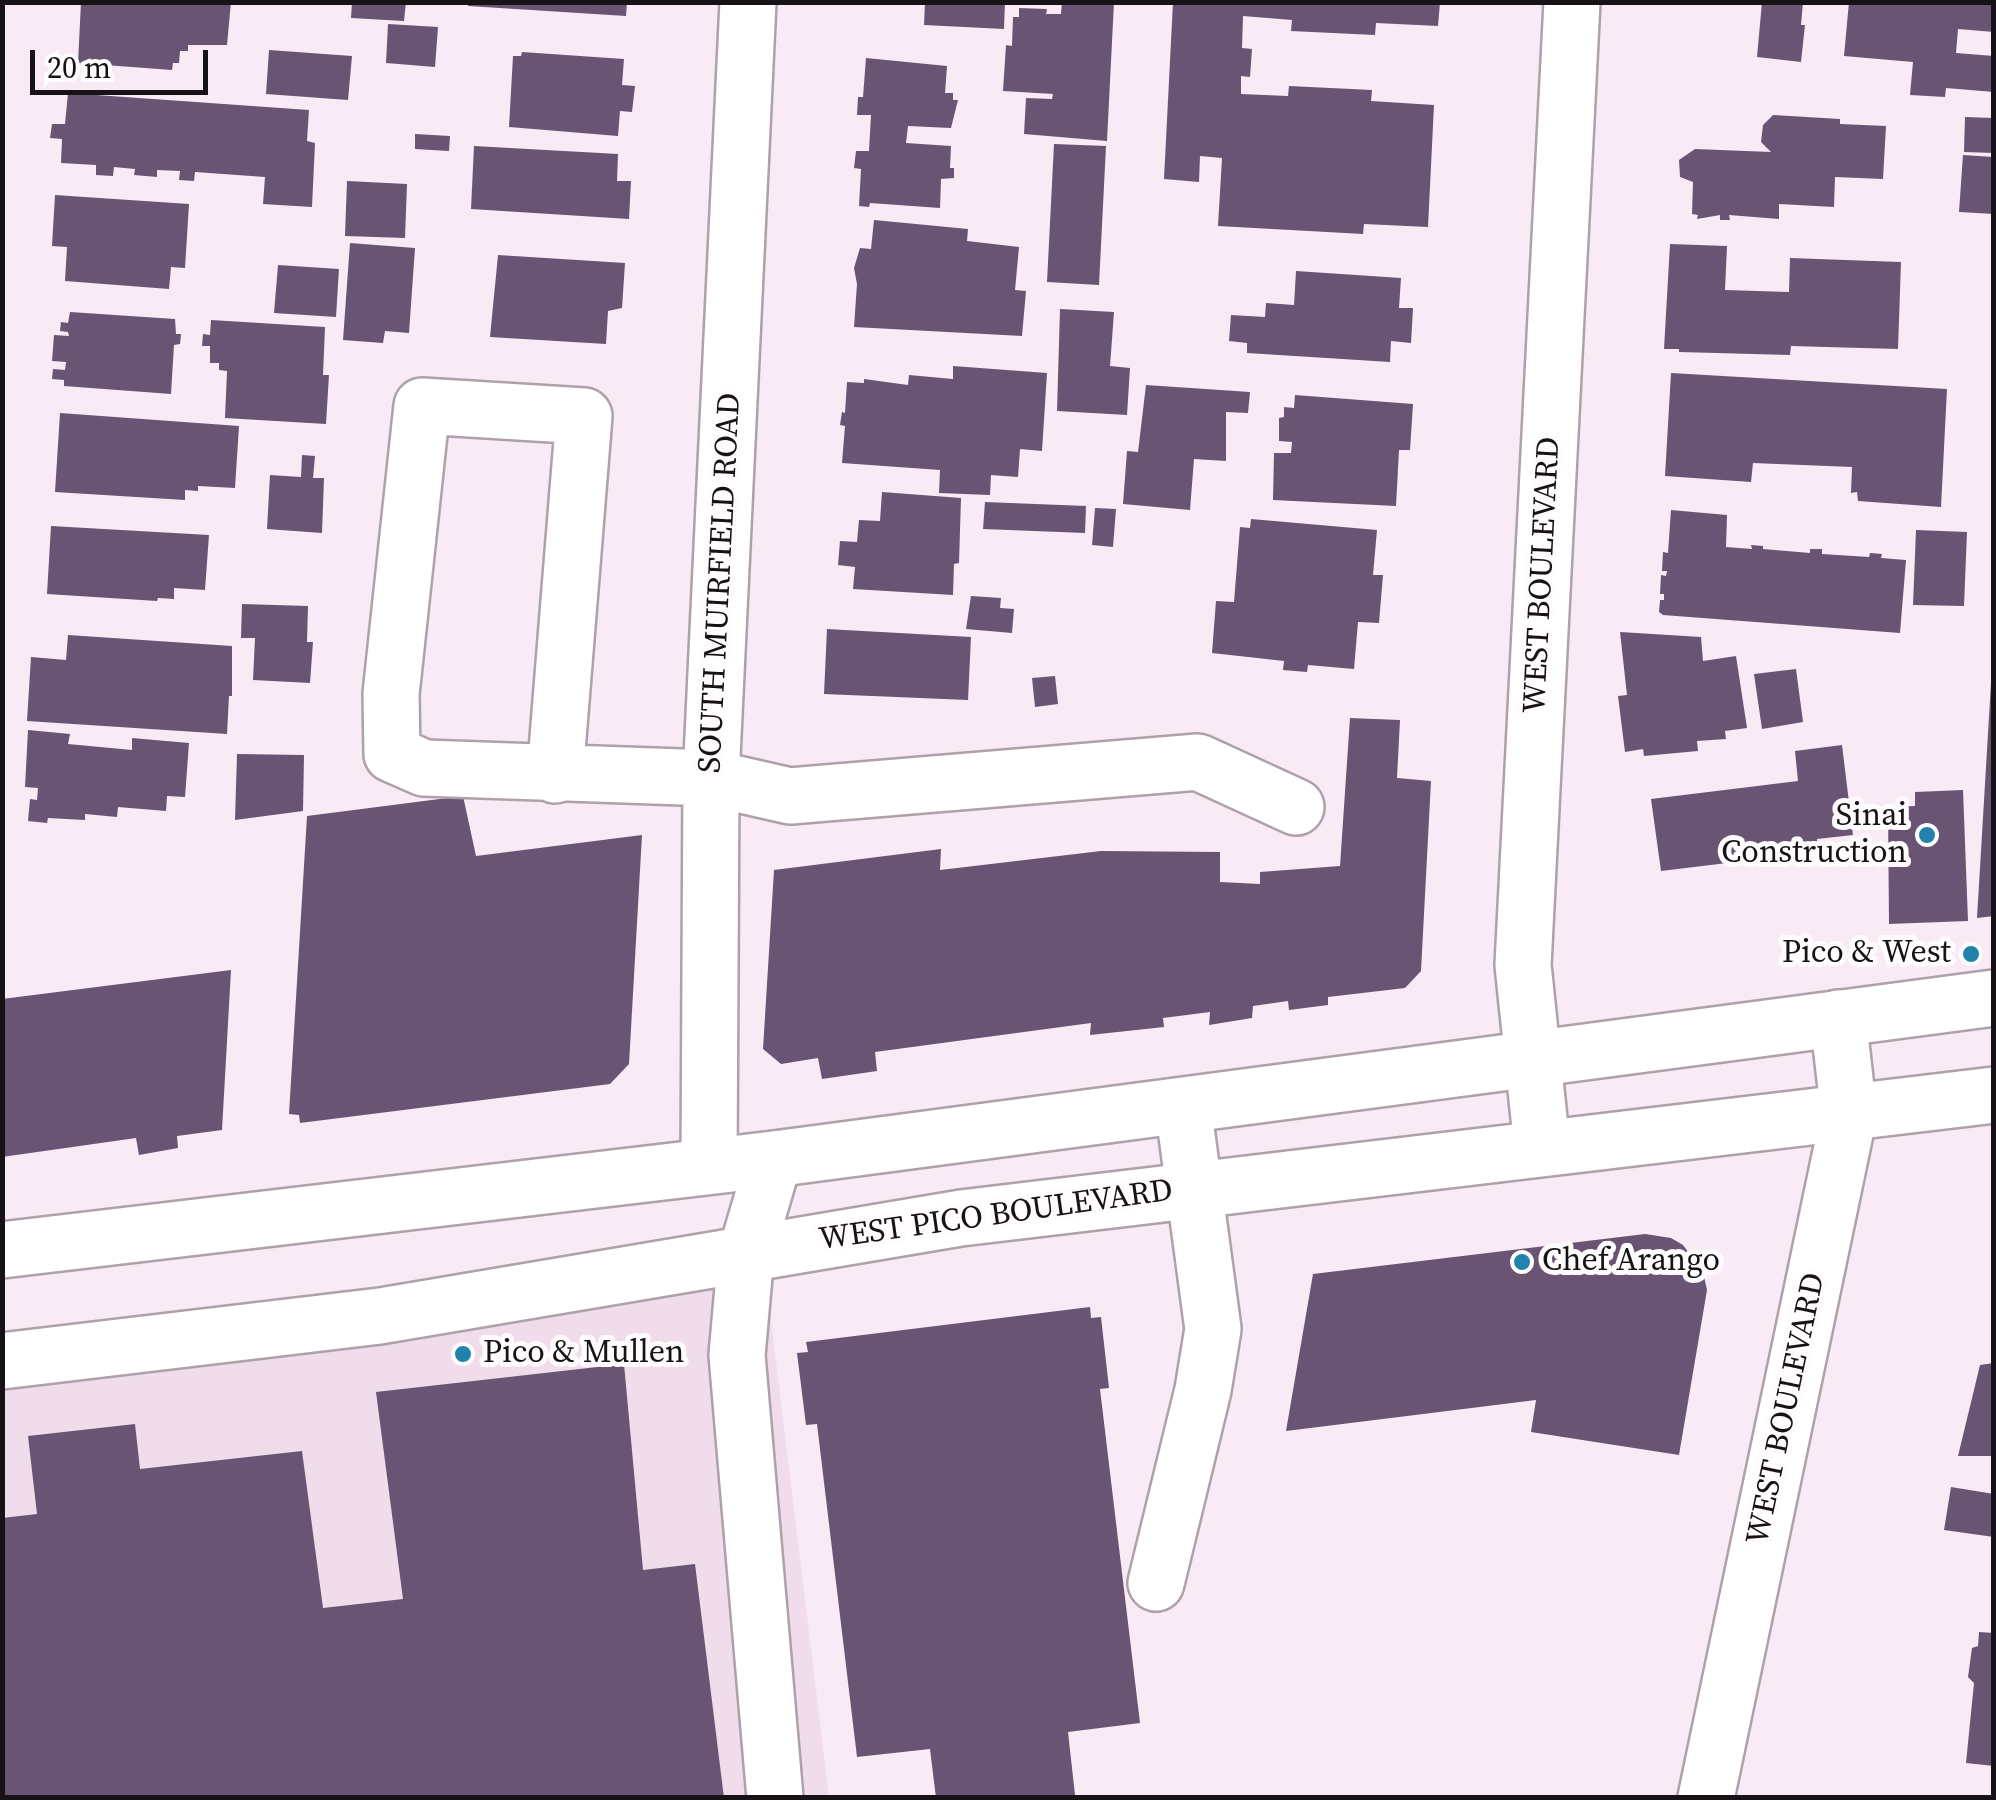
<!DOCTYPE html>
<style>
body{margin:0}
#map{position:relative;width:1996px;height:1800px;overflow:hidden;background:#f8ebf5;font-family:"Source Serif 4",serif}
canvas{display:block}
.frame{position:absolute;inset:0;border:5px solid #161215;pointer-events:none}
.scale{position:absolute;left:30px;top:50px;width:178px;height:45px;box-sizing:border-box;border:5px solid #161215;border-top:0;padding-left:12px;font-size:30px;line-height:35px;white-space:nowrap;color:#161215;-webkit-text-stroke:8px #fffcfe;paint-order:stroke}
</style>
<div id="map">
<canvas width="1996" height="1800"></canvas>
<div class="frame"></div>
<div class="scale">20 m</div>
</div>
<script>
const ctx = document.querySelector('canvas').getContext('2d');
ctx.lineJoin = 'round';
function fillPath(path, color) { ctx.fillStyle = color; ctx.fill(path, 'evenodd'); }
function strokePath(path, color, width, dash) { ctx.strokeStyle = color; ctx.lineWidth = width; ctx.lineCap = dash ? 'butt' : 'round'; ctx.setLineDash(dash || []); ctx.stroke(path); }
function drawText(font, color, halo, rows, align = 'center') {
  ctx.font = font + ' "Source Serif 4",serif'; ctx.lineWidth = 10; ctx.setLineDash([]); ctx.textBaseline = 'middle'; ctx.strokeStyle = halo; ctx.fillStyle = color; for (const [text, x, y, turn = 0] of rows) {
    ctx.save(); ctx.translate(x, y); ctx.rotate((+turn || 0) * Math.PI / 180); ctx.textAlign = isNaN(turn) ? turn : align; if (halo) ctx.strokeText(text, 0, 0); ctx.fillText(text, 0, 0); ctx.restore();
  }
}
const built = new Path2D(`
 M762,1246L829,1797H3L2,1332Z`);
const building = new Path2D(`
 M81,2H231L227,45H188V51H180L179,63H173L172,70L78,63Z
 M352,2H406L404,21L351,18Z
 M468,2H627L626,16L468,6Z
 M925,2H1005L1004,29L924,25Z
 M1062,2H1114L1107,141L1024,134L1026,98L1052,99L1053,94L1003,91L1006,45L1012,46L1013,17H1019V8L1047,9L1046,14H1061Z
 M1173,2H1440L1438,26L1376,23L1375,35L1291,31L1292,20L1243,16L1242,48L1252,49L1250,77L1241,76V94L1288,96L1289,86L1372,90L1371,101L1434,105L1428,227L1364,224L1363,234L1218,226L1222,158L1200,156L1199,182L1164,179Z
 M1762,2H1803L1801,25H1805L1801,62L1757,57Z
 M1849,2H1994V32L1958,29L1956,53L1994,56V92L1946,88L1945,97L1910,95L1913,62L1844,56Z
 M388,24L438,27L435,67L386,63Z
 M269,50L352,56L348,100L266,94Z
 M522,52L624,59L622,85L635,86L632,112L620,111L618,136L509,127L513,56H521Z
 M866,58L947,66L945,93H953V100H958L951,128L908,126L906,143L951,146L950,168H954V178L941,179L940,208L870,203L869,207L859,206L861,169L854,168L856,151H869L871,115H857L858,97H863Z
 M68,93L309,110L307,141L315,143L312,207L263,204L265,177L195,172L194,181L179,180L180,171L157,170V177L134,175L135,169L114,167L113,176L96,175V165L61,163L62,139L50,138L52,124H65Z
 M1773,115L1840,119V124L1886,126L1883,179L1835,177L1834,207L1779,204V219L1729,215L1730,220H1720V215L1697,219L1698,215L1692,214L1693,182L1680,177L1679,160L1695,149L1771,152L1761,142L1763,125Z
 M1965,117L1994,118V153L1964,152Z
 M415,134L450,136L449,151L415,149Z
 M1054,144L1106,146L1099,285L1047,282Z
 M474,146L618,154L617,181H631L629,219L471,209Z
 M1963,155L1994,157V214L1959,212Z
 M347,181L407,184L405,238L345,236Z
 M55,195L189,204L185,268L171,267L169,289L65,281L67,247L52,246Z
 M874,220L968,229L967,241L1019,247L1015,290L1026,291L1022,336L854,327L857,284L854,268L860,248L871,249Z
 M350,243L415,248L409,333L385,331L383,343L343,340Z
 M1670,244L1727,246L1725,290L1789,292L1790,258L1901,262L1898,349L1791,346L1790,355L1679,352V349H1664Z
 M498,255L625,263L622,308L608,311L606,344L490,337Z
 M278,265L339,269L336,317L274,313Z
 M1296,271L1401,278L1399,308H1413L1411,343L1391,341L1390,362L1247,353V343L1229,341L1231,315L1265,317L1266,303L1294,305Z
 M1060,309L1114,312L1110,366L1130,368L1127,415L1057,411Z
 M70,312L175,319L176,334H181L180,344L174,345L171,394L64,386V380L52,379L53,369L65,370L66,362L52,361L54,335L69,336L68,332L60,331L61,322L68,323Z
 M211,320L325,327L323,375H329L326,424L225,418L227,371L219,370V363H210V346H202L203,334L210,335Z
 M953,366L1047,373L1042,451L1020,449L1018,477L991,475L990,495L939,493L940,470L842,463L845,426L840,425L842,412L845,413L847,382L864,383V379L908,385L909,375L953,379Z
 M1671,373L1947,389L1941,507L1858,501L1857,492L1851,493L1852,467L1753,463L1751,482L1665,476Z
 M1146,385L1250,392L1248,413L1226,412V461L1194,459L1190,510L1123,504L1127,451L1138,452Z
 M1295,395L1413,404L1410,450H1399L1396,506L1273,500L1274,453H1291L1292,442L1279,441V418L1284,417V407L1294,408Z
 M60,413L239,426L235,488L198,486V491L185,490V500L55,492Z
 M302,455L315,456L313,478H324L322,533L267,529L270,475L301,477Z
 M882,492L961,498L959,563L954,564L953,595L853,589L855,567L838,565L840,541L857,542L859,520L880,521Z
 M985,502L1086,506L1085,533L983,529Z
 M1095,508L1116,509L1113,547L1092,545Z
 M1671,510L1727,515L1726,547L1752,549L1751,545L1763,546V549L1810,553V549H1822V554L1869,557L1870,553L1882,554L1881,558L1906,560L1900,633L1663,615L1659,612L1660,600H1664V594H1660L1661,575L1666,576L1667,571H1662L1663,552L1668,553Z
 M1251,519L1377,530L1373,575H1383L1379,623L1358,622L1354,669L1308,665L1307,672L1283,670L1284,661L1212,653L1216,601L1234,602L1240,527L1250,528Z
 M51,526L209,535L205,590L174,588V599L158,598L157,601L47,594Z
 M1916,530L1967,532L1964,606L1913,605Z
 M971,596L1001,598L1000,608L1014,609L1012,633L966,629Z
 M242,604L308,606L307,642H313L310,683L253,680L255,638H241Z
 M827,629L971,637L968,700L824,694Z
 M1620,632L1701,637L1703,661L1736,656L1747,728L1725,731L1726,739L1697,741L1698,751L1644,756L1643,749L1625,752L1618,696L1627,695Z
 M68,635L232,646V696H229L227,734L27,721L31,657L66,660Z
 M1796,669L1803,722L1762,729L1754,674Z
 M1055,676L1058,704L1035,707L1032,678Z
 M1991,683H1994V916L1977,918Z
 M1350,718L1400,720L1397,778L1431,781L1421,971L1405,988L1328,997V1005L1289,1010L1288,1001L1253,1006L1252,1018L1209,1025L1210,1012L1163,1018L1164,1027L1090,1035L1091,1023L875,1052L877,1071L822,1079L818,1058L781,1064L763,1049L774,870L941,849L940,870L1101,851L1220,852V882L1260,884V872L1340,866Z
 M28,730L70,734L68,744L132,750V738L189,743L185,797L167,796L166,811L118,807L117,817L85,814V820L48,818L47,823L28,821L30,799L37,800L38,788L25,787Z
 M1842,745L1853,835L1817,839L1818,852L1661,871L1651,799L1798,781L1795,751Z
 M237,754L304,755L303,811L235,820Z
 M1963,790L1968,921L1889,924L1888,807L1915,806V792Z
 M463,796L476,856L642,835L629,1064L610,1084L300,1123L299,1115L289,1114L307,816Z
 M231,970L222,1130L177,1136L178,1148L139,1155L136,1138L2,1157V999Z
 M1645,1234L1671,1238L1683,1245L1703,1272L1707,1290L1679,1455L1531,1432L1536,1400L1286,1431L1313,1274Z
 M1090,1307L1091,1318L1101,1317L1109,1388L1100,1389L1140,1723L1068,1732L1075,1795L936,1798L930,1749L857,1757L817,1424L806,1425L797,1353L808,1352L806,1342Z
 M1994,1363V1456H1958L1980,1365Z
 M624,1364L643,1570L695,1564L724,1798H2V1518L37,1514L28,1436L135,1424L140,1469L302,1451L323,1608L403,1599L376,1392Z
 M1951,1487L1994,1494V1537L1944,1530Z
 M1979,1632L1994,1633V1766L1966,1763L1974,1683L1968,1677L1972,1648L1978,1646Z`);
const minor = new Path2D(`
 M555,775L584,416L422,406L391,694L392,754L424,768L711,778L790,796L1198,762L1296,807
 M1542,1147L1523,965L1572,2
 M774,1159L746,1254L737,1355L775,1798
 M709,1165L711,778L748,2
 M1156,1583L1203,1390L1213,1329L1183,1106
 M1706,1798L1849,1114L1838,1018`);
const major = new Path2D(`
 M2,1250L774,1159L1994,998
 M2,1361L380,1316L961,1218L1994,1095`);
const markers = [
 [1927,835,10,"#2282ae"],
 [1971,954,10,"#2282ae"],
 [1522,1262,10,"#2282ae"],
 [463,1354,10,"#2282ae"]
];
const streetNames = [
 ["WEST BOULEVARD",1543,575,-87],
 ["SOUTH MUIRFIELD ROAD",721,583,-87],
 ["WEST PICO BOULEVARD",996,1216,-8],
 ["WEST BOULEVARD",1787,1409,-78]
];
const poiNames = [
 ["Sinai",1907,817],
 ["Construction",1907,854],
 ["Pico & West",1951,954],
 ["Chef Arango",1542,1262,"left"],
 ["Pico & Mullen",483,1354,"left"]
];
fillPath(built, '#f0dceb');
fillPath(building, '#695473');
strokePath(minor, '#aea1aa', 60);
strokePath(major, '#aea1aa', 60);
strokePath(minor, '#fff', 55);
strokePath(major, '#fff', 55);
for (const [x, y, r, color] of markers) { const dot = new Path2D(); dot.arc(x, y, r, 0, 2 * Math.PI); ctx.fillStyle = color; ctx.fill(dot); strokePath(dot, '#fffcfe', 4); }
drawText('32px', '#161215', '#fffcfe', streetNames);
drawText('32px', '#161215', '#fffcfe', poiNames, 'right');
</script>
